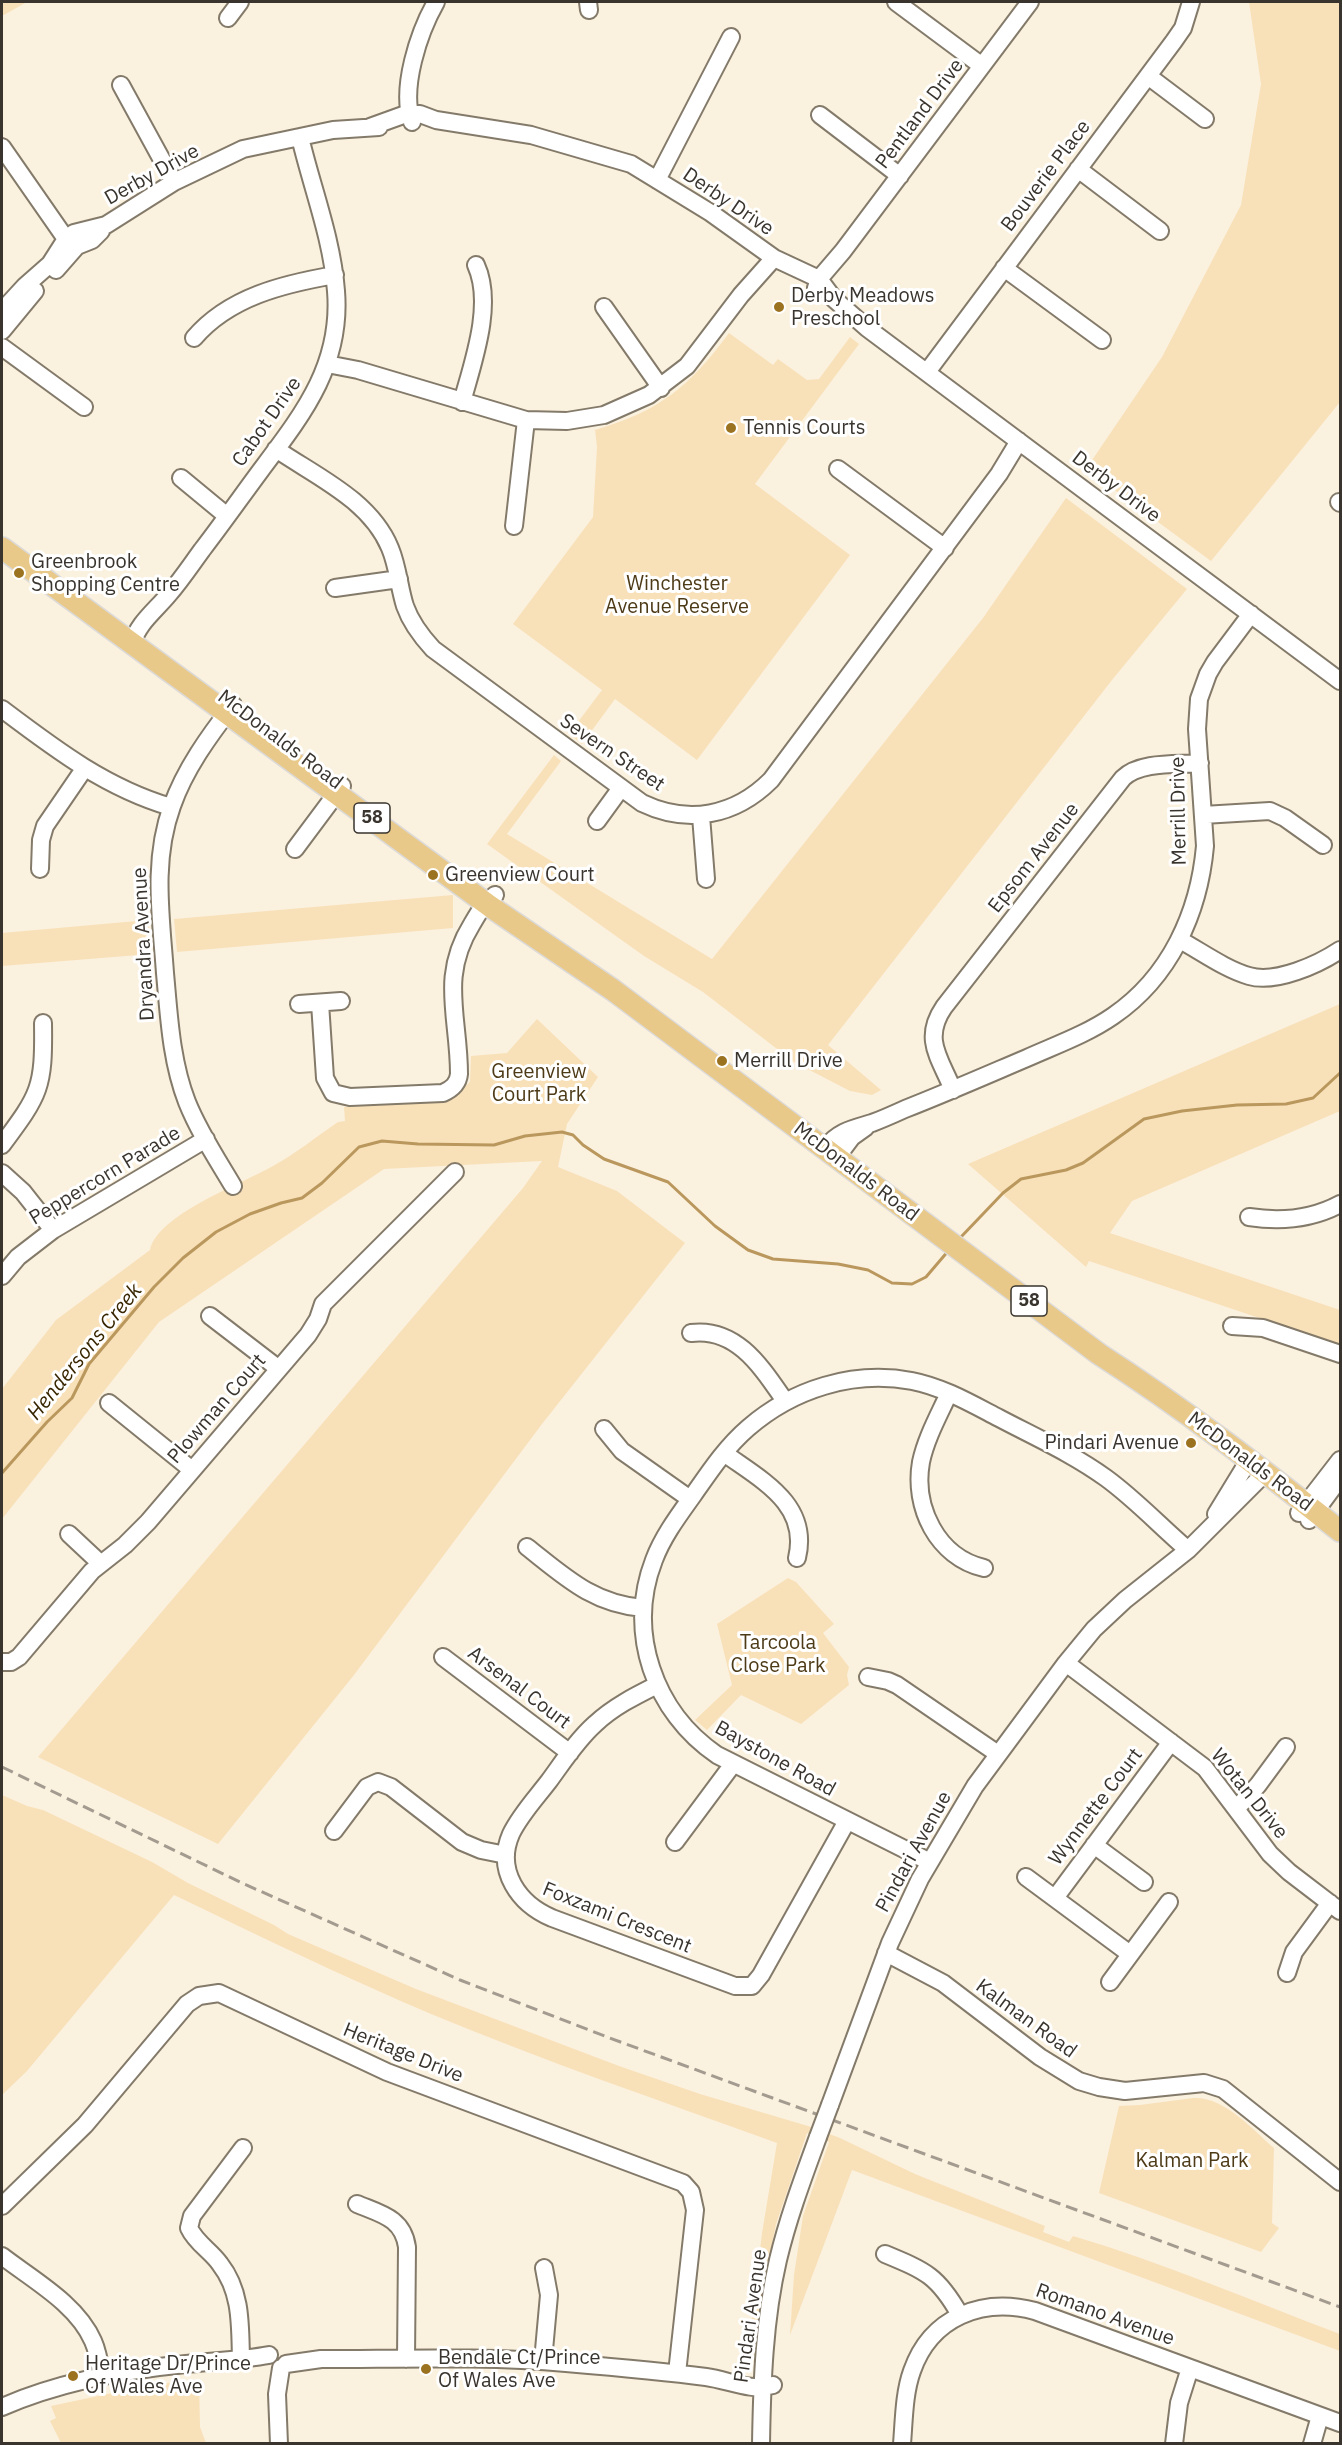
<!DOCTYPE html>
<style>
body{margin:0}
#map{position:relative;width:1342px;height:2445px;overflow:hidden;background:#fbf1df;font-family:"IBM Plex Sans",sans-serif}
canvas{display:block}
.frame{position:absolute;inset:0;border:3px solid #39342e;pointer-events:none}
</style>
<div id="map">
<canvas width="1342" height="2445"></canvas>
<div class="frame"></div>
</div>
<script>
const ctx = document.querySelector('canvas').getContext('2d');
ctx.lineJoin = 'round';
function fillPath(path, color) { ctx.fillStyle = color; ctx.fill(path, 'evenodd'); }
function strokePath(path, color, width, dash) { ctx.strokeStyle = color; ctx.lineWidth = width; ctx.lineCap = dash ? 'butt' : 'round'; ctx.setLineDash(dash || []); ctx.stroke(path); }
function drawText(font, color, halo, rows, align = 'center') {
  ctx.font = font + ' "IBM Plex Sans",sans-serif'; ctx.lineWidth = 6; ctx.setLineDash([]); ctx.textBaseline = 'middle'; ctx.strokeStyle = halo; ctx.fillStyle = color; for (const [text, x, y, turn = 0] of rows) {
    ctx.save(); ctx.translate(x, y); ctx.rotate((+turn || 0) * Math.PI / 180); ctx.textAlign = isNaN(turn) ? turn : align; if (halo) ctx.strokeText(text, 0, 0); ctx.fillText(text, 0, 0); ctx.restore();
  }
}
const green = new Path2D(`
 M2,2H27L2,16Z
 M1249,2H1340V402L1211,561L1086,469L1162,357L1241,205L1261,84Z
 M729,333L773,365L778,359L807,380L819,379L850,337L859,344L755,484L850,555L697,760L615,699L582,744L569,734L602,690L513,624L593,517L597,447L595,430C660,411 689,387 729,333Z
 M1066,498L1187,589L1112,680L828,1045L881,1090L872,1095L850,1091L794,1062L703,992L644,956L487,844L554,755L561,761L507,834L712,959L983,618Z
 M453,895V928L177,952L174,919Z
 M148,920L151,954L2,966V933Z
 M1340,1004V1111L1132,1201L1110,1233L1340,1310V1345L1089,1261L1086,1267L968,1164Z
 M537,1019L598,1077L567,1124L558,1167L617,1191L685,1243L542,1424L354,1675L218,1844L38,1757L523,1188L542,1161L384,1169L159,1322L2,1519V1389L56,1320L150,1250C158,1214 242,1184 273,1166C295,1154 316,1137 338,1122L345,1121L344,1107L447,1102L470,1082L471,1056L507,1053Z
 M788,1578L796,1582L834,1624L823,1633L849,1667L847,1675L849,1685L801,1724L741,1695L707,1730L695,1720L732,1685L717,1624Z
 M2,1795L27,1806L43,1810L152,1862L188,1883L274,1925L288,1934L416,1989L619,2066L700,2094L808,2126L840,2138L915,2174L1045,2226L1043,2232L1069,2242L1073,2236C1164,2263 1252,2301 1340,2334V2351L852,2170L790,2335L794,2275L803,2216L829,2142L807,2133L776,2224L760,2305L754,2358L747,2363L762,2233L777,2143C661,2101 544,2061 431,2014C344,1977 259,1936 174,1895L27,2071L2,2095Z
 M1193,2098C1224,2096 1252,2129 1274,2148L1272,2223L1279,2228L1261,2252L1099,2193L1119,2106L1140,2105Z
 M199,2379L200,2427L206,2443H61L50,2421L56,2418L51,2406L145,2386Z`);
const stream = new Path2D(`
 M960,1238L1003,1193L1021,1179L1066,1170L1083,1163L1144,1119L1182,1111L1237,1105L1286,1104L1313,1098L1340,1073
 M2,1473L47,1422L72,1398L89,1364L154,1287L183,1258L216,1232L250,1214L281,1203L302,1198L322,1183L359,1147L382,1141L418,1144L494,1145L525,1136L562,1132L573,1135L583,1145L604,1159L668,1182L715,1226L748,1250L773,1259L838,1264L868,1270L892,1283L912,1284L926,1277L949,1250`);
const minor = new Path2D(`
 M588,2L589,10
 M896,2L982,66
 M228,18L240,2
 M1148,76L1205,119
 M121,85L174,182
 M820,115L900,176
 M412,122C400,88 419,32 436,2
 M370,127L406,114H420L436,120L531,135L631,164L711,213L774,258L819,279L834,299L867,328L1340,681
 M2,147L66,239L74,245
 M1078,169L1160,231
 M657,180L731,37
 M1004,268L1102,340
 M56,270L77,246L92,240L101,231
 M816,288L819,279L843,251L1030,2
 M604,307L661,388
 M2,311L25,286L50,264L66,239L74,233L106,225L174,182L243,149L333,130L379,127
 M2,331L35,291
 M194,338C229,297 283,284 335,275
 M2,347L84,407
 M327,364L358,370L526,420L567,421L604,415L649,395L687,366L741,295L774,258
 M927,372L1174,41L1183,28L1191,2
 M462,402C473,362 494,304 476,265
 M276,449C317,477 370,500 390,548C398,567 399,587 405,606C411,623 421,636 433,649L642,803C688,825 735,816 771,780L999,474L1019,441
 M838,469L945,548
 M181,478L227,516
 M1339,502L1340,503
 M514,526L526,420
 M335,588L399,579
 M132,644C138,623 155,611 169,594C181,580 191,565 202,550C222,524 241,497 261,470C303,414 342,365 336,291C332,238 312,188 300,137
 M2,709C55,749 106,788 171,807
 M1203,815L1270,811L1285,818L1323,845
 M701,816L706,879
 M597,821L621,788
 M295,849L342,786
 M40,869L41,840L45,826L84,769
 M1180,940C1202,952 1225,969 1249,976C1276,984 1319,964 1340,950
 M320,1003L325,1078L333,1093L350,1097L443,1093C452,1089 458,1084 459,1074C459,1016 439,977 472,924C479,912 484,903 495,895
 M299,1004L341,1001
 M953,1090C940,1058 922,1039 944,1007L1123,778C1141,761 1177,765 1200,763
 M2,1145C40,1094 44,1088 43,1023
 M825,1148C839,1131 852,1129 872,1123C883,1119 894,1114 905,1109C946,1093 987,1075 1027,1058C1056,1045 1087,1034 1113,1016C1170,977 1199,913 1205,846L1197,729L1199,699L1208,674L1215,662L1251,614
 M837,1157L852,1137L866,1127
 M2,1173L23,1192L53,1230
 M233,1186C217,1159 199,1132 187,1102C171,1061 169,1016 165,973C161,916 152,861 172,806C185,769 209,736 233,705
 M1249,1217C1281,1222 1312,1219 1340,1204
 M2,1276L18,1257L53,1230L206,1139
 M210,1316L279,1369
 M1232,1326L1263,1328L1340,1354
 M691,1333C737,1327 762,1368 785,1401
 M949,1393C939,1415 926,1438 921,1462C913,1507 937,1557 984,1568
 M109,1403L192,1470
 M604,1429L622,1451L690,1499
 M724,1453C761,1480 810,1504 797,1558
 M1299,1513L1340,1460
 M1216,1514L1249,1460
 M1309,1520L1340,1478
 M69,1534L100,1563
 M527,1547C565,1577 593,1604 643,1608
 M443,1657L570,1753
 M2,1662H11L19,1657L92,1571L125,1545L148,1522L308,1335L318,1319L323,1304L455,1172
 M1066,1663L1205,1768L1270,1854L1289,1872L1340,1911
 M868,1677L888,1681L897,1685L998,1754
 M657,1685C635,1696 613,1707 595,1724C577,1740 563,1762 549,1781C536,1798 520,1815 511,1834C495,1871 519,1904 552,1918L735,1986H752L761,1975L847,1821
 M1236,1809L1258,1785L1286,1747
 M334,1831L367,1787L378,1782L391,1787L462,1842L481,1850L506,1855
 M675,1842L733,1764
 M1094,1845L1144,1882
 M930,1862L717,1755C654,1712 626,1632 654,1560C663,1536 679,1515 694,1494C710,1471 726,1447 748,1428C793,1389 853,1370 912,1381C943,1387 972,1404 999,1418C1035,1437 1073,1454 1106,1478C1135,1499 1160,1526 1188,1550
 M1026,1877L1130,1954
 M1055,1898L1171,1742
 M886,1953L943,1983L1040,2057L1079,2081L1099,2087L1125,2091L1204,2083L1223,2089L1340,2182
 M1287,1973L1294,1952L1330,1903
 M1110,1982L1169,1902
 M830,2105L890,1943L920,1879L975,1786L1066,1663L1094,1629L1125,1600L1188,1550L1265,1473
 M357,2204C381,2214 403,2218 407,2247L406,2359
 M2,2206L85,2125L187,2004L199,1996L219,1993L387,2072L683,2183L691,2192L695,2210L677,2373
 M885,2254C926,2271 938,2276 960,2315
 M2,2256C33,2280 77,2304 93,2341C98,2352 100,2365 102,2377
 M241,2360C240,2326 242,2292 220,2264C211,2251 196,2243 189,2228L192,2216L243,2148
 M543,2361L549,2295L544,2268
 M286,2364L321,2359C402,2359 485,2356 566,2363C613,2367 660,2371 706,2377C729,2380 750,2392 773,2385
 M2,2407C59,2382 124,2370 186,2364C214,2361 242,2360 269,2355
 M279,2444L277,2394L281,2368
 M761,2444C762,2383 764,2320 778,2260C788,2218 803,2178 818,2137
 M902,2444C904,2420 904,2393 912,2371C931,2317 982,2297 1035,2311L1340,2423
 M1174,2444L1179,2403L1190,2368
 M1312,2444L1320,2416`);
const major = new Path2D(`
 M2,548L491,907L613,990L1099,1354C1183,1408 1262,1469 1340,1531`);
const rail = new Path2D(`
 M2,1767L242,1883L460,1980L607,2037L1340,2307`);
const minorBridge = new Path2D(`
 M818,2137L830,2105`);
const markers = [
 [779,307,6,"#9b7220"],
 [731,428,6,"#9b7220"],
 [19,573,6,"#9b7220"],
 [433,875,6,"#9b7220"],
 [722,1061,6,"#9b7220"],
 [1191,1443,6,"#9b7220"],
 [426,2369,6,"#9b7220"],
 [73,2376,6,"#9b7220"]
];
const shields = [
 [372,818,36],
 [1029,1301,36]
];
const shieldNames = [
 ["58",372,818],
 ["58",1029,1301]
];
const streetNames = [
 ["Pentland Drive",920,114,-53],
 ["Derby Drive",152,175,-29],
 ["Bouverie Place",1046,176,-53],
 ["Derby Drive",728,202,34],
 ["Cabot Drive",267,422,-55],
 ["Derby Drive",1116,487,37],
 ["McDonalds Road",280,740,37],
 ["Severn Street",612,753,34],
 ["Merrill Drive",1179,811,-91],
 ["Epsom Avenue",1034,858,-52],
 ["Dryandra Avenue",144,944,-93],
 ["McDonalds Road",856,1172,37],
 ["Peppercorn Parade",105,1176,-31],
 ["Plowman Court",217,1409,-49],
 ["McDonalds Road",1250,1462,37],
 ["Arsenal Court",519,1688,37],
 ["Baystone Road",775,1759,29],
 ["Wotan Drive",1249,1794,51],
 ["Wynnette Court",1096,1807,-53],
 ["Pindari Avenue",914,1852,-61],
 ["Foxzami Crescent",617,1918,22],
 ["Kalman Road",1026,2019,36],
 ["Heritage Drive",403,2053,22],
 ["Romano Avenue",1105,2315,20],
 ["Pindari Avenue",751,2316,-82]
];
const poiNames = [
 ["Derby Meadows",791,296],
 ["Preschool",791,319],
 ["Tennis Courts",743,428],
 ["Greenbrook",31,562],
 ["Shopping Centre",31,585],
 ["Greenview Court",445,875],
 ["Merrill Drive",734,1061],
 ["Pindari Avenue",1179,1443,"right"],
 ["Bendale Ct/Prince",438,2358],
 ["Of Wales Ave",438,2381],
 ["Heritage Dr/Prince",85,2364],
 ["Of Wales Ave",85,2387]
];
const parkNames = [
 ["Winchester",677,584],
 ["Avenue Reserve",677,607],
 ["Greenview",539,1072],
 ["Court Park",539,1095],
 ["Tarcoola",778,1643],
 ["Close Park",778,1666],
 ["Kalman Park",1192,2161]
];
const waterNames = [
 ["Hendersons Creek",85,1352,-51]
];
fillPath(green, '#f8e1b9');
strokePath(stream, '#ba985d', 3);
strokePath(minor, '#847a6a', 20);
strokePath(major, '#dbdad9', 24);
strokePath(minor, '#fff', 16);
strokePath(major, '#e9c989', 21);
strokePath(rail, '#a39b8f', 3, [12, 6]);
strokePath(minorBridge, '#847a6a', 20, []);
strokePath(minorBridge, '#fff', 16);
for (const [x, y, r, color] of markers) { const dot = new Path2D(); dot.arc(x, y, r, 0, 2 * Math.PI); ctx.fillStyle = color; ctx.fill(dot); strokePath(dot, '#fff', 2); }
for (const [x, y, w] of shields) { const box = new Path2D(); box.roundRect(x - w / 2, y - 15, w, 30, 4.5); ctx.fillStyle = '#fff'; ctx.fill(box); strokePath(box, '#39342e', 1.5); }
drawText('bold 18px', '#39342e', null, shieldNames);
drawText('20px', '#39342e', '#fff', streetNames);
drawText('20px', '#39342e', '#fff', poiNames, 'left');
drawText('20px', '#4d3a17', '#fff', parkNames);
drawText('italic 21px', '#382601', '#fff', waterNames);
</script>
